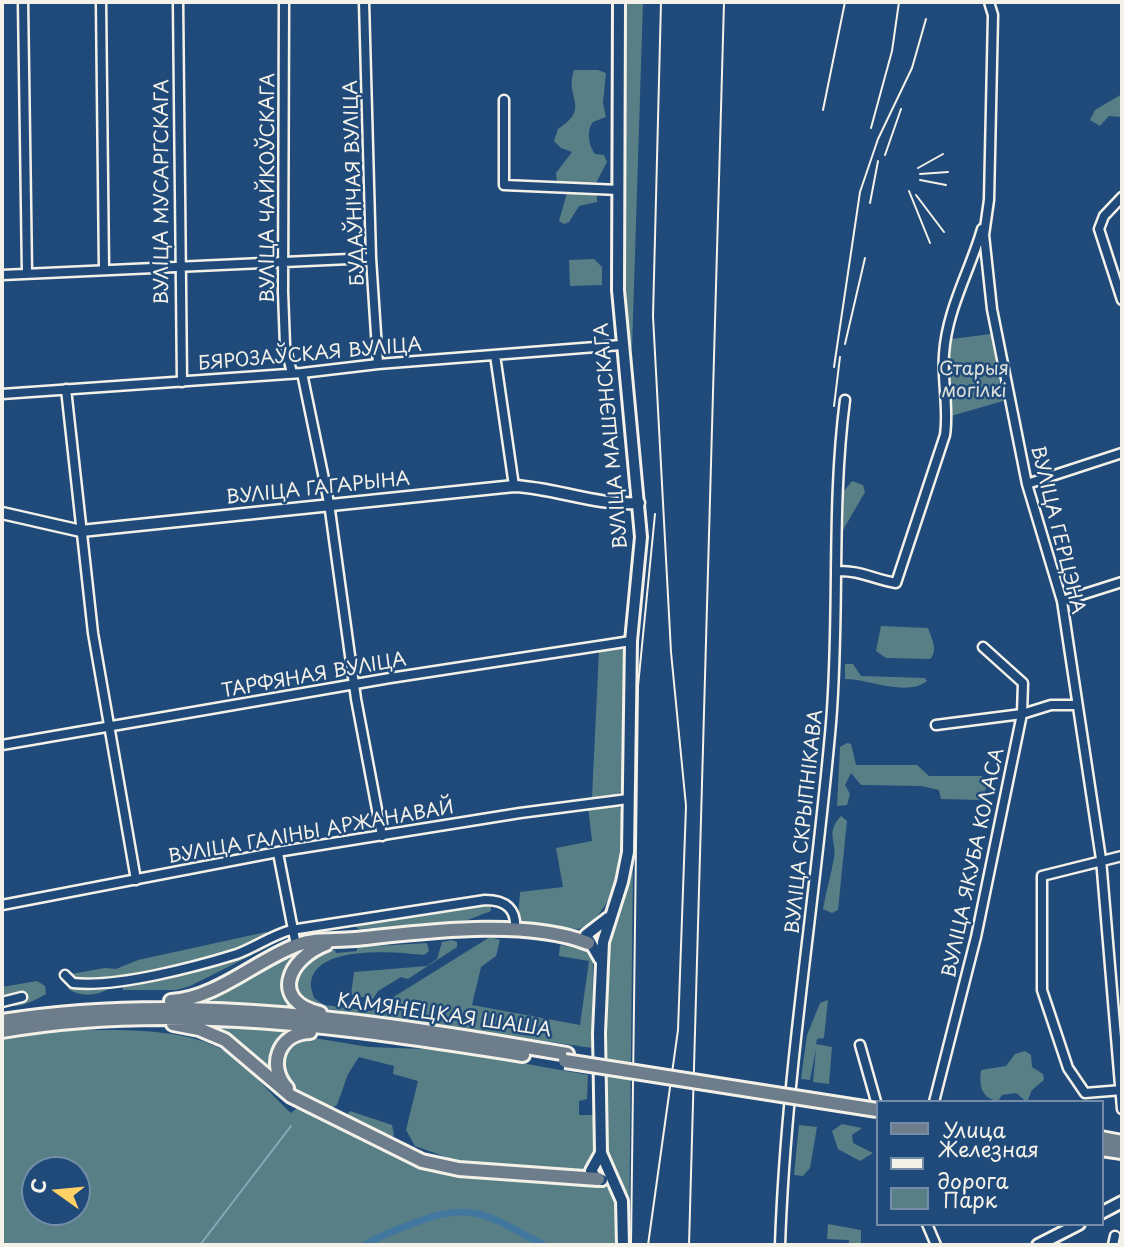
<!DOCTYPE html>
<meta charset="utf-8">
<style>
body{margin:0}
#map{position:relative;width:1124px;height:1247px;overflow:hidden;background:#1f4a7a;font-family:"Playpen Sans",sans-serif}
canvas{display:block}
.frame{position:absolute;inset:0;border:4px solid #f4f1e8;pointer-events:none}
.legend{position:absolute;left:876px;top:1100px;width:228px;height:126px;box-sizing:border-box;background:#1f4a7a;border:2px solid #748da6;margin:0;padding:9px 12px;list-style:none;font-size:21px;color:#f4f1e8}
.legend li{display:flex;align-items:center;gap:14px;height:35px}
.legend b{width:35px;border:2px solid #748da6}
.north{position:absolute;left:21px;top:1156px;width:70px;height:70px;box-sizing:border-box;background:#1f4a7a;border:2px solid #748da6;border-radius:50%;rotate:285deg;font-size:19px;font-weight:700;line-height:28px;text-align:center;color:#f4f1e8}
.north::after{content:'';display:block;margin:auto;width:24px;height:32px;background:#ffd166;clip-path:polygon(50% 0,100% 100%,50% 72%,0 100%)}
</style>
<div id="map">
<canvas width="1124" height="1247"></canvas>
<div class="frame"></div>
<ul class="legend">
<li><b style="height:9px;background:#6d7d8c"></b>Улица</li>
<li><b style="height:9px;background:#f4f1e8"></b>Железная дорога</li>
<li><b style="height:19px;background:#587f85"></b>Парк</li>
</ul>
<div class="north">С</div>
</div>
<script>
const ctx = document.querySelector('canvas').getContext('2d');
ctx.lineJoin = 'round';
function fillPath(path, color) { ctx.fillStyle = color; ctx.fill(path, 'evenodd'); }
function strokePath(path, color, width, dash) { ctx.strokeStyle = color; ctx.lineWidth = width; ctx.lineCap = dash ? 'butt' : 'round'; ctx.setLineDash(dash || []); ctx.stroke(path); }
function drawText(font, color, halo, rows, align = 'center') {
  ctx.font = font + ' "Playpen Sans",sans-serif'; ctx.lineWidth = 5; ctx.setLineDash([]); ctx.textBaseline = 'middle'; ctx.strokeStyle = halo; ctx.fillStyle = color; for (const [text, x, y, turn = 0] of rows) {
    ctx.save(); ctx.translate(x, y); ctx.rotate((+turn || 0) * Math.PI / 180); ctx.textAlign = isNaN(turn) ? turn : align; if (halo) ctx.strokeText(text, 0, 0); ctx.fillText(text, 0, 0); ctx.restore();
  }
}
const green = new Path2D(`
 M626,2H643L632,349L626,331L624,241Z
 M574,70H598L606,73L603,103L606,117L593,122C586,131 589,146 595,154L604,155L607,162L596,183L582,185L557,182L556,173L572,152L561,148L554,141L558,129C592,107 564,99 574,70Z
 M1122,94V117L1109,116L1100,126L1090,120L1095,110Z
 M567,193H591L597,196V202L579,206L569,222L564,224L559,221Z
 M594,259L602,267V285L570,286L569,260Z
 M991,334L1003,401L951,416L948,359L951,339Z
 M852,481L863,485L865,492L843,530L844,491Z
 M881,626L928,628C931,638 939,650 930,659L886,658L876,651Z
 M623,647L626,652L622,790L616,796L592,798L599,650Z
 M845,664H853L861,676L925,678L927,681C907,697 868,679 845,679Z
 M847,743L851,744L856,765H917L929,776H982L986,788L982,800L941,799L939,790L921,786L861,785L851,773L845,785L850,794L847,805L837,806L840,747Z
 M616,804C641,823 614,922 578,929L523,924L518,918L520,892L563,887L556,848L592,841L588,806Z
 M841,816L847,821L846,830L838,910L832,913L823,909C826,891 831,875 834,858C837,841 825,833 841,816Z
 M633,861L629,1245H627V1200L606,1151L605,1035L608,952Z
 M482,904L491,905V911L465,921L359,929L354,926Z
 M266,932L273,941L270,946L190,986L176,990H123L122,983H117C103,995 84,999 68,989L71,974L105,968L116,969L138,960Z
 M490,937L500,940L496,956L481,967L472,1005L580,1025L589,961L559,956L560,945L587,950L593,962L592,1048L316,1007C297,999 295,989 297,969L318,953L326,951L335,950L336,953L357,951V947L427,943L429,951L424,955C398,952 316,944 311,982C310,987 313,994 314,998L324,1005L371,1011Z
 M452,940L457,942V947L408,979L401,977L378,991L373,999L351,995L354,972L427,966L437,959L442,942Z
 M286,955L291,962L289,966L292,1003L298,1011L193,1001Z
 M37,981L45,986L46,994C31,1002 19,1010 2,1004V987Z
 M828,1000L824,1038L817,1039L816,1044L832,1047L829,1084L813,1082L816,1049L810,1080L801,1079L807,1035L820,1003Z
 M191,1021L293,1030L272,1061L261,1068Z
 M56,1030C107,1031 178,1025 223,1050C245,1062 271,1095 291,1113L297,1108L304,1109L404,1160L435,1171L547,1182L603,1183L617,1198L620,1245H2V1039ZM35,1170H77V1212H35Z
 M308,1037L369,1047L450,1050L588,1075L587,1099L579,1101V1115H595C595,1134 601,1162 581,1172L471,1166L415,1146L406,1130L418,1081L393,1074L394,1066L359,1057L348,1074L337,1105L330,1109L295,1088L282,1074C281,1053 287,1044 308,1037Z
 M1025,1051L1031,1055L1032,1067L1043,1074L1044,1080L1032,1090L1027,1102L1016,1093L1002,1095L998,1101C981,1098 979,1086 981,1070L1006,1066L1015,1054Z
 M350,1111L392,1125L394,1135L389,1139L345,1117Z
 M842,1124L862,1128L852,1135L853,1143L873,1153L860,1161L838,1149L832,1131Z
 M799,1125L817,1127L810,1168L803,1176L794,1175Z
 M828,1224L861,1230V1245H849V1240L827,1239Z`);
const stream = new Path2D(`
 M200,1245L291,1126`);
const canal = new Path2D(`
 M365,1245C380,1235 397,1230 414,1223C474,1199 491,1218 544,1245`);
const minor = new Path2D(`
 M23,2L27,273
 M101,2L104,269
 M178,2L182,382
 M284,2L283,292L285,345L292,373
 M364,2L371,258L378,364
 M989,2L993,15L989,200L984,235L992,309L1027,484L1062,601L1101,859L1122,1109
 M504,100V185L619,190
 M1122,197L1104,216L1099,229L1122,300
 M2,275L371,258
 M495,355L514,486
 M302,373L329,503L356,699L382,836
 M66,389L93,633L136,880
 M2,394L302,373L378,364L621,345
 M1027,484L1122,453
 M836,571C860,570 873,579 896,583L945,435C949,408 942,381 944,354C947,309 970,271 982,229
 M1062,601L1122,582
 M936,725L1022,714L1051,705H1076
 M2,745L390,678L631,641
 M278,853L296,945
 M1122,856L1042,876V990L1068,1068L1085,1093L1122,1090
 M2,905L283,851L520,813L628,799
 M65,975L73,983C116,988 195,967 237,954C256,947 272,935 291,930L485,900C506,900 517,909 515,931
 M2,1002L22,997
 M860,1045L877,1105
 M934,1102L976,937L1022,714L1023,683L983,647
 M927,1224L936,1245
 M780,1245C786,1070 816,897 831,723C840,616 831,507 845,400
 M1113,1245L1115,1236`);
const tertiary = new Path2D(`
 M2,513L81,531L514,486C556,488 597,506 639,503`);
const secondary = new Path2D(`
 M619,2L618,290L641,537L631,641L628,852L622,882L603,942L599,1033L601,1153L622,1201L623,1245
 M600,959L586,935L608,918
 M601,1153L591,1171L596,1178L602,1180
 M1101,1213L1122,1202
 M1038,1245L1079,1224`);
const primary = new Path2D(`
 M171,1001C217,998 255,961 297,945C316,938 335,941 355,939C423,932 524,918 588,943
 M320,1013C270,1001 287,959 326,944
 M2,1021C191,991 379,1022 567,1054
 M173,1024L199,1029L225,1040L291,1096L422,1161L459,1169L598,1179
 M2,1031C174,1001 352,1028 523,1055
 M287,1088C267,1066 278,1033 310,1032
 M1101,1138L1122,1142
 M1101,1149L1122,1152`);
const rail = new Path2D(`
 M823,110L845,2
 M871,128L892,51L899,2
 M885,155L901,109
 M918,168L943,154
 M920,174L948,172
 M920,180L946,185
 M909,191L930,243
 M916,195L944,232
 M870,203L878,161
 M845,344L865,258
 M834,367L860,192L878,139L912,68L926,19
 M834,406L840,357
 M631,1245L638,686L655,514
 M648,1245L678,1030L686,806L671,652L653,316L661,2
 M689,1245L724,2`);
const primaryBridge = new Path2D(`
 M565,1061L877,1110`);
const streetNames = [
 ["БУДАЎНІЧАЯ ВУЛІЦА",355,183,-92],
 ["ВУЛІЦА ЧАЙКОЎСКАГА",269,188,-90],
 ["ВУЛІЦА МУСАРГСКАГА",163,192,-90],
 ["БЯРОЗАЎСКАЯ ВУЛІЦА",310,355,-5],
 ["ВУЛІЦА МАШЭНСКАГА",612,436,-95],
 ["ВУЛІЦА ГАГАРЫНА",318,489,-6],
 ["ВУЛІЦА ГЕРЦЭНА",1057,530,76],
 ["ТАРФЯНАЯ ВУЛІЦА",314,676,-10],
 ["ВУЛІЦА СКРЫПНІКАВА",805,822,-84],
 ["ВУЛІЦА ГАЛІНЫ АРЖАНАВАЙ",311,833,-10],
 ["ВУЛІЦА ЯКУБА КОЛАСА",974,863,-78],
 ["КАМЯНЕЦКАЯ ШАША",444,1016,8]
];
const parkNames = [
 ["Старыя",974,370],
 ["могілкі",974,392]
];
fillPath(green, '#587f85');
strokePath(stream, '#89a8bc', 2);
strokePath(canal, '#42779f', 7);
strokePath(minor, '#f4f1e8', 13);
strokePath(tertiary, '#f4f1e8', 15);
strokePath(secondary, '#f4f1e8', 16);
strokePath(primary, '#f4f1e8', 18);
strokePath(minor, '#1f4a7a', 8);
strokePath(tertiary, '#1f4a7a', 10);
strokePath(secondary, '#1f4a7a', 10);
strokePath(primary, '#6d7d8c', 12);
strokePath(rail, '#f4f1e8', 2);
strokePath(primaryBridge, '#f4f1e8', 18, []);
strokePath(primaryBridge, '#6d7d8c', 12);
drawText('19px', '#f4f1e8', '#1f4a7a', streetNames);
drawText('19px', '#dde0d9', '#1f4a7a', parkNames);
</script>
